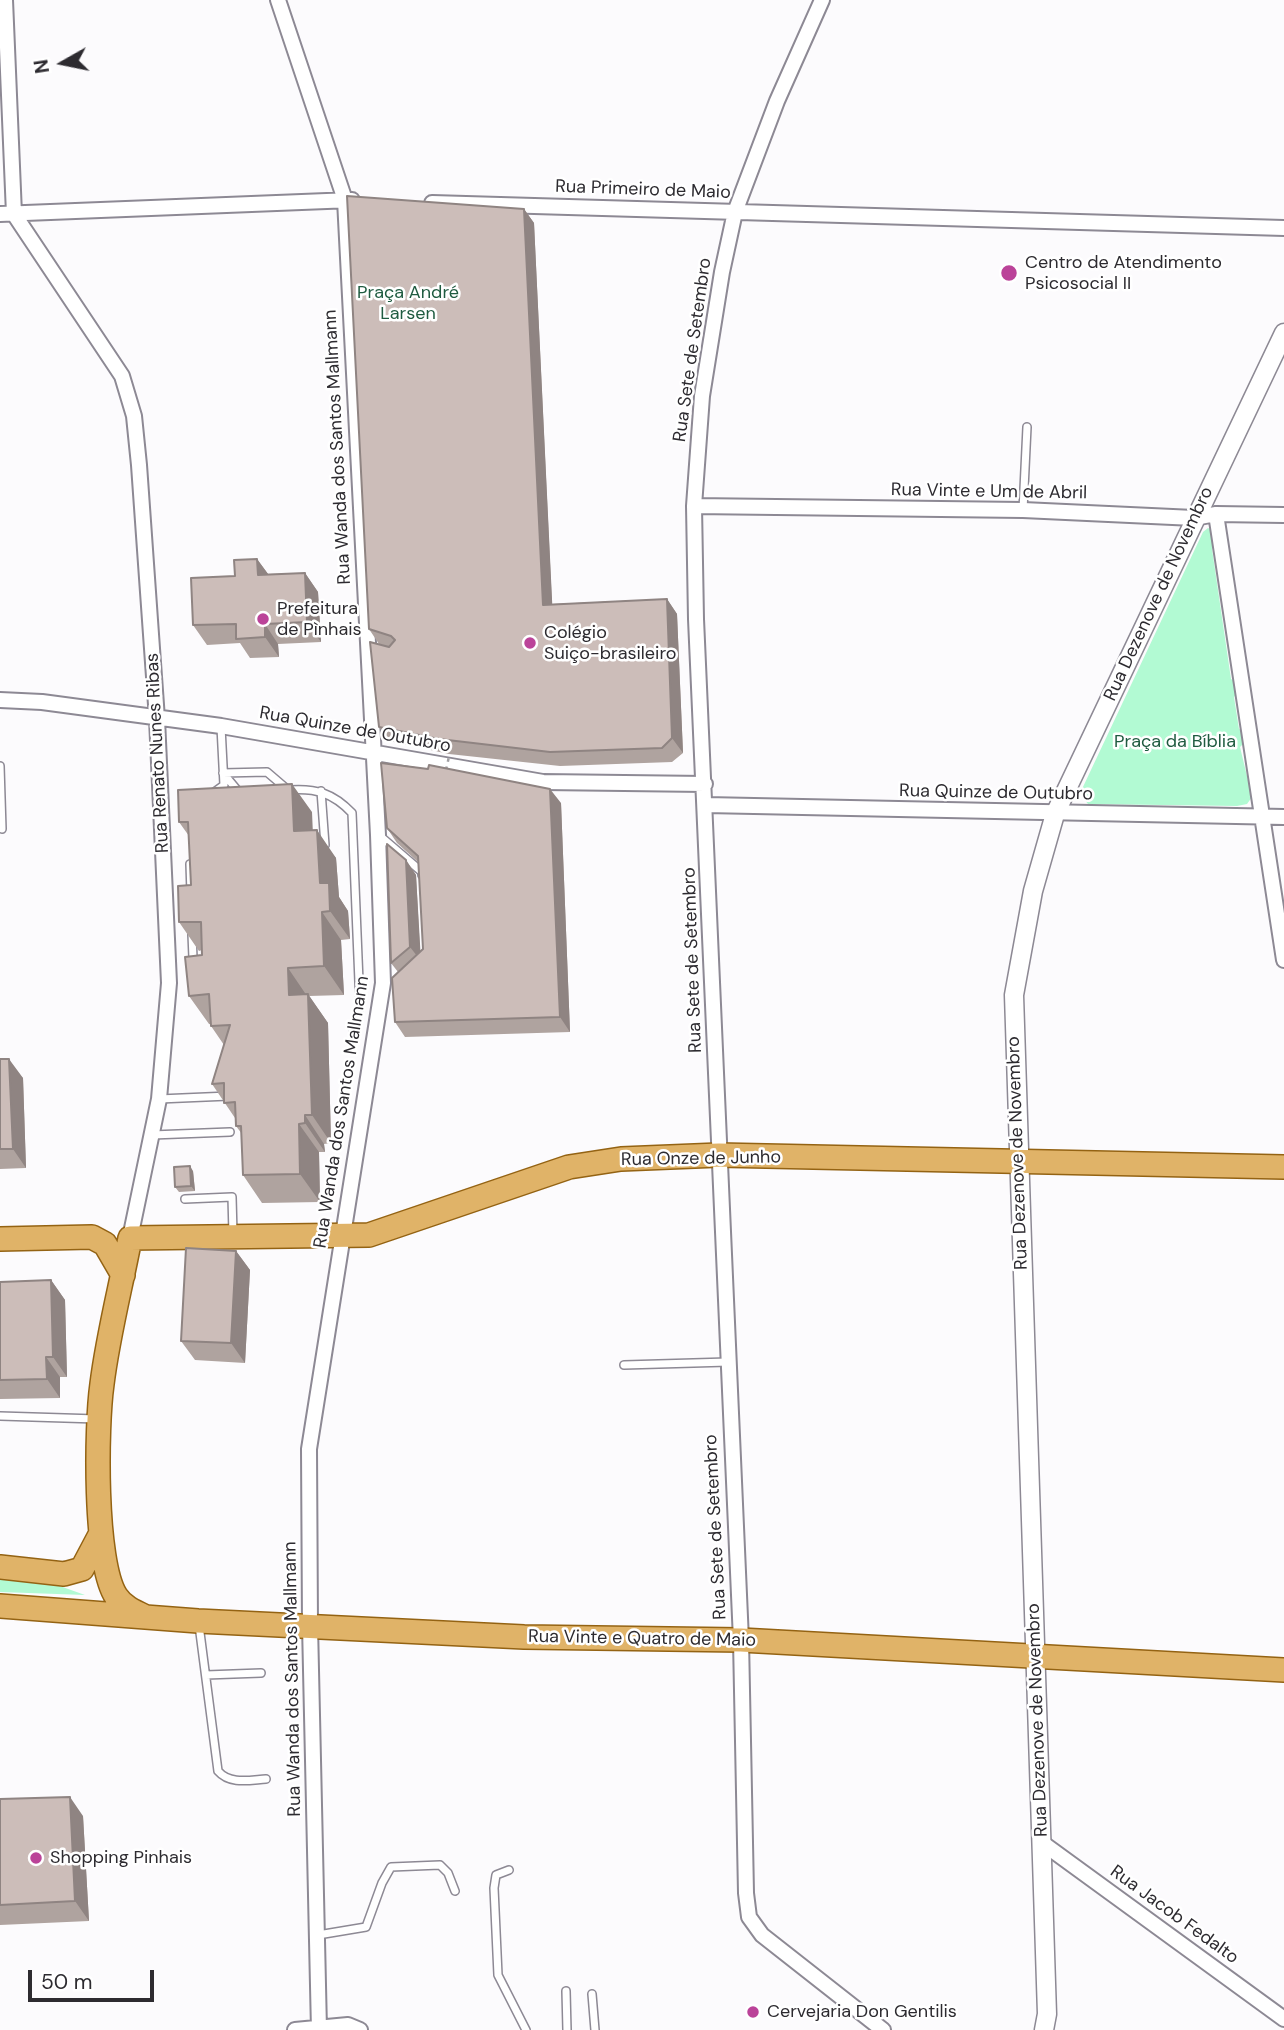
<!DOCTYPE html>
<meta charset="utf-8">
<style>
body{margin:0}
#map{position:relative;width:1284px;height:2030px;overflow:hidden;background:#fcfbfd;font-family:"DM Sans",sans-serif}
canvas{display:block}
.north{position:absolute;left:28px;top:28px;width:70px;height:70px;-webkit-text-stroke:5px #fff;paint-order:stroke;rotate:261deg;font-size:19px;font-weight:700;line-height:28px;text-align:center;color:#2d2b30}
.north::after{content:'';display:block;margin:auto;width:24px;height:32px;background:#2d2b30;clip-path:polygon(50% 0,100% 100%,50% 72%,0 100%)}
.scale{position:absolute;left:28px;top:1970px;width:126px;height:32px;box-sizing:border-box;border:4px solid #2d2b30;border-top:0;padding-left:9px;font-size:21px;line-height:24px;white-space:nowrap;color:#2d2b30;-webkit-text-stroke:5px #fff;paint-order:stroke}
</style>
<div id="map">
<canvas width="1284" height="2030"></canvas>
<div class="north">N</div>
<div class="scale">50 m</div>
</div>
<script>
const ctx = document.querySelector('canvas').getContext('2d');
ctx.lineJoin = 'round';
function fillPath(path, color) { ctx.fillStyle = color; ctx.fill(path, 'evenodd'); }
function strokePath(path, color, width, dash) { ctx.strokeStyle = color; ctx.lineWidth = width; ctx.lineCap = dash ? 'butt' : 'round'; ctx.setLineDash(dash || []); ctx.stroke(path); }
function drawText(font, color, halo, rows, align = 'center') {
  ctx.font = font + ' "DM Sans",sans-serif'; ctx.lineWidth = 5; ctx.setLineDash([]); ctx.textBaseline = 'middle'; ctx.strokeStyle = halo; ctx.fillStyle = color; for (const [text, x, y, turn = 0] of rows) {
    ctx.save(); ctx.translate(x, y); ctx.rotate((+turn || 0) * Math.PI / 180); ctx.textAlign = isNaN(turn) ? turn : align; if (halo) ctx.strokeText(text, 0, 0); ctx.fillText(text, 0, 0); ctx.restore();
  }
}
const green = new Path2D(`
 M1208,528L1214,531L1216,542L1212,549L1231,679L1237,683L1239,691L1234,697L1239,729L1245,732L1246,741L1240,747L1252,797L1247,804L1237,806L1088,804L1083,798L1082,789L1203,532Z
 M0,1572L29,1575L85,1595L0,1592Z`);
const service = new Path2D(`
 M1023,510L1027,427
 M0,766L2,829
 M223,773L238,791H242
 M223,773L267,772L288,790
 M289,790C316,788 333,793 352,813L360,1006L353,1034
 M321,791L325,845
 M213,793L224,785L221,727
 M380,836L422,872V875
 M190,864L191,894
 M192,934L193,958L198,961
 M159,1099L229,1096
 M152,1135L230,1132
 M185,1199L232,1197L233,1234
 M624,1365L728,1362
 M0,1416L97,1419
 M199,1625L218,1771C230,1785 250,1780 266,1779
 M206,1675L261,1673
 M509,1870L496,1875L494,1888L498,1975L526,2030
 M318,1935L366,1927L382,1883L391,1867L440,1865L448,1873L455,1891
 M566,1991L567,2030
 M592,1994L595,2030`);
const minor = new Path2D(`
 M5,0L14,214L122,376L134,416L139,465L157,719L169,983L159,1099L130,1238
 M278,0L345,200L378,835L383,983L309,1449L310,1625L319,2030
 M822,0L777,101L735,212L722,272L702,396L694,506L696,619L741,1640L746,1893L749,1917L762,1935L883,2030
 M432,203L1284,228
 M0,214L352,200
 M694,506L1023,510L1194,518L1216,514L1284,515
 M1216,514L1284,960
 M0,700L42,702L221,726L543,782L705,784
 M706,805L1284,817
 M1041,1842L1284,2019
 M295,2030L348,2025L360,2030`);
const tertiary = new Path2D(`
 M1044,2030L1047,2014L1014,995L1033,891L1055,814L1284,333`);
const primary = new Path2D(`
 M0,1239L92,1237L105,1244L123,1275
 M0,1567L64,1574L82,1569L100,1535
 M0,1606L198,1621L524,1637L741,1640L1284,1670
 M146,1617C135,1612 123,1607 116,1596C94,1562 96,1426 102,1384C108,1335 121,1286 130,1238L369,1235L569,1167L621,1159L719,1155L1284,1167`);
const pathBridge = new Path2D(`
 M446,770L450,752`);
const wall = new Path2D(`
 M524,209L534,223L552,604L667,599L677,614L683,753L672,762L560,766L449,754L389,741L379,727L390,647L379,644L369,629Z
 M257,559L268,574L305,573L318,592L321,642L278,644L279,657L250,658L240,643L207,645L193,625L235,576Z
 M561,803L570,1032L405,1037L395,1022L398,972L391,963L406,860L416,875L420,951L423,949L418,862L397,843L387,828Z
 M312,812V830L336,858L339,897L348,911L350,939L341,940L344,995L309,996L328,1023L331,1143L324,1144L325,1152H319L320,1202L262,1203L243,1175L242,1134L236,1126L235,1118L212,1084L224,1045L211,1026V1024H209L189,996L202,955V950L199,951L179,922L191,885L189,836L179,822Z
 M0,1059L23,1078L26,1168L0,1169Z
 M193,1171L195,1191L179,1192L175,1187Z
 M236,1251L250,1270L245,1363L195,1360L181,1341Z
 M51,1280L65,1300L67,1377H60V1398L0,1399V1282Z
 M0,1799L83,1816L89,1921L0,1925Z`);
const shadedWall = new Path2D(`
 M524,209L534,223L553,620L543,605Z
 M257,559L271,578L258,575Z
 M305,573L318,592L321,642L307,622Z
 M667,599L677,614L683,753L672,738Z
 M265,624L278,644L279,657L265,637Z
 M292,784L312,812L314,859L294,831Z
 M550,789L561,803L570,1032L560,1017Z
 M317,830L336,858L339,897L348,911L350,939L330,911L320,883Z
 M406,860L416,875L421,961L410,947Z
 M322,912L341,940L344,995L324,966Z
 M288,968L307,996L289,995Z
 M308,994L328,1023L331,1143L312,1115Z
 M9,1059L23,1078L26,1168L13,1149Z
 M305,1115L324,1144L325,1152L305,1123Z
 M299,1124L319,1152L320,1202L300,1174Z
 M190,1166L193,1171L195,1191L191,1186Z
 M236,1251L250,1270L245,1363L231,1343Z
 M51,1280L65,1300L67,1377L53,1357Z
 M46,1357L60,1377V1398L47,1379Z
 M70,1797L83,1816L89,1921L75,1901Z`);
const building = new Path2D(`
 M347,196L524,209L543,605L667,599L672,738L662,748L550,752L439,739L379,727L370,642L389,647L395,640L391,636L369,629Z
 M257,559L258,575L305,573L307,622L265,624V637L236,639V624L193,625L191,578L235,576L234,560Z
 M381,763L428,769L429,765L550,789L560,1017L395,1022L392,978L423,949L418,856L387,828Z
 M292,784L294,831L317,830L320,883H329L330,911L322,912L324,966L288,968L289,995L308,994L312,1115H305V1123L299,1124L300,1174L243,1175L241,1126H236L235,1102L224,1103V1083L212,1084L230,1025L211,1026L209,994L189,996L185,957L202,955L201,922H179L178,886L191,885L188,822H179L178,790Z
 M387,844L406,860L410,947L391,963Z
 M0,1059H9L13,1149H0Z
 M190,1166L191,1186L175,1187L174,1167Z
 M186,1248L236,1251L231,1343L181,1341Z
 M51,1280L53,1357H46L47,1379L0,1380V1282Z
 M70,1797L75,1901L0,1905V1799Z`);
const markers = [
 [1009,273,9,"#bb4399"],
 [263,619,7,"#bb4399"],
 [530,643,7,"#bb4399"],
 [36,1858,7,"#bb4399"],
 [753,2012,7,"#bb4399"]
];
const streetNames = [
 ["Rua Primeiro de Maio",643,190,2],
 ["Rua Sete de Setembro",693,350,-82],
 ["Rua Wanda dos Santos Mallmann",338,447,-93],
 ["Rua Vinte e Um de Abril",989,492,1],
 ["Rua Dezenove de Novembro",1159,594,-65],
 ["Rua Quinze de Outubro",355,730,10],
 ["Rua Renato Nunes Ribas",158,753,-93],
 ["Rua Quinze de Outubro",996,793,1],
 ["Rua Sete de Setembro",693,960,-92],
 ["Rua Wanda dos Santos Mallmann",342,1112,-81],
 ["Rua Dezenove de Novembro",1018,1153,-92],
 ["Rua Onze de Junho",701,1159,-1],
 ["Rua Sete de Setembro",716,1527,-93],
 ["Rua Vinte e Quatro de Maio",642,1639,1],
 ["Rua Wanda dos Santos Mallmann",293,1679,-91],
 ["Rua Dezenove de Novembro",1038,1720,-92],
 ["Rua Jacob Fedalto",1174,1915,36]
];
const poiNames = [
 ["Centro de Atendimento",1025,263],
 ["Psicosocial II",1025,284],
 ["Prefeitura",277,609],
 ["de Pìnhais",277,630],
 ["Colégio",544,633],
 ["Suiço-brasileiro",544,654],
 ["Shopping Pinhais",50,1858],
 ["Cervejaria Don Gentilis",767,2012]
];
const parkNames = [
 ["Praça André",408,293],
 ["Larsen",408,314],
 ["Praça da Bíblia",1175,742]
];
fillPath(green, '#b2fad3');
strokePath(service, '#8d8994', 10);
strokePath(minor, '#8d8994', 18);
strokePath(tertiary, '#8d8994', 21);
strokePath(primary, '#946313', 26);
strokePath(service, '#fff', 7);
strokePath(minor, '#fff', 14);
strokePath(tertiary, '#fff', 18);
strokePath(primary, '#e0b368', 23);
strokePath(pathBridge, '#a1a0a3', 2.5, [3.5, 5]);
fillPath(wall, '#afa39f');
fillPath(shadedWall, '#8f8482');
fillPath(building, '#ccbdb9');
strokePath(building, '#8f8482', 2);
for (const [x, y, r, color] of markers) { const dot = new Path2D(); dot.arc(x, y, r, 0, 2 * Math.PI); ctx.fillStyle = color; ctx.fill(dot); strokePath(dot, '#fff', 2.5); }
drawText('18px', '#2d2b30', '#fff', streetNames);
drawText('18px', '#2d2b30', '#fff', poiNames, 'left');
drawText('18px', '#1f5b40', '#fff', parkNames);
</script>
